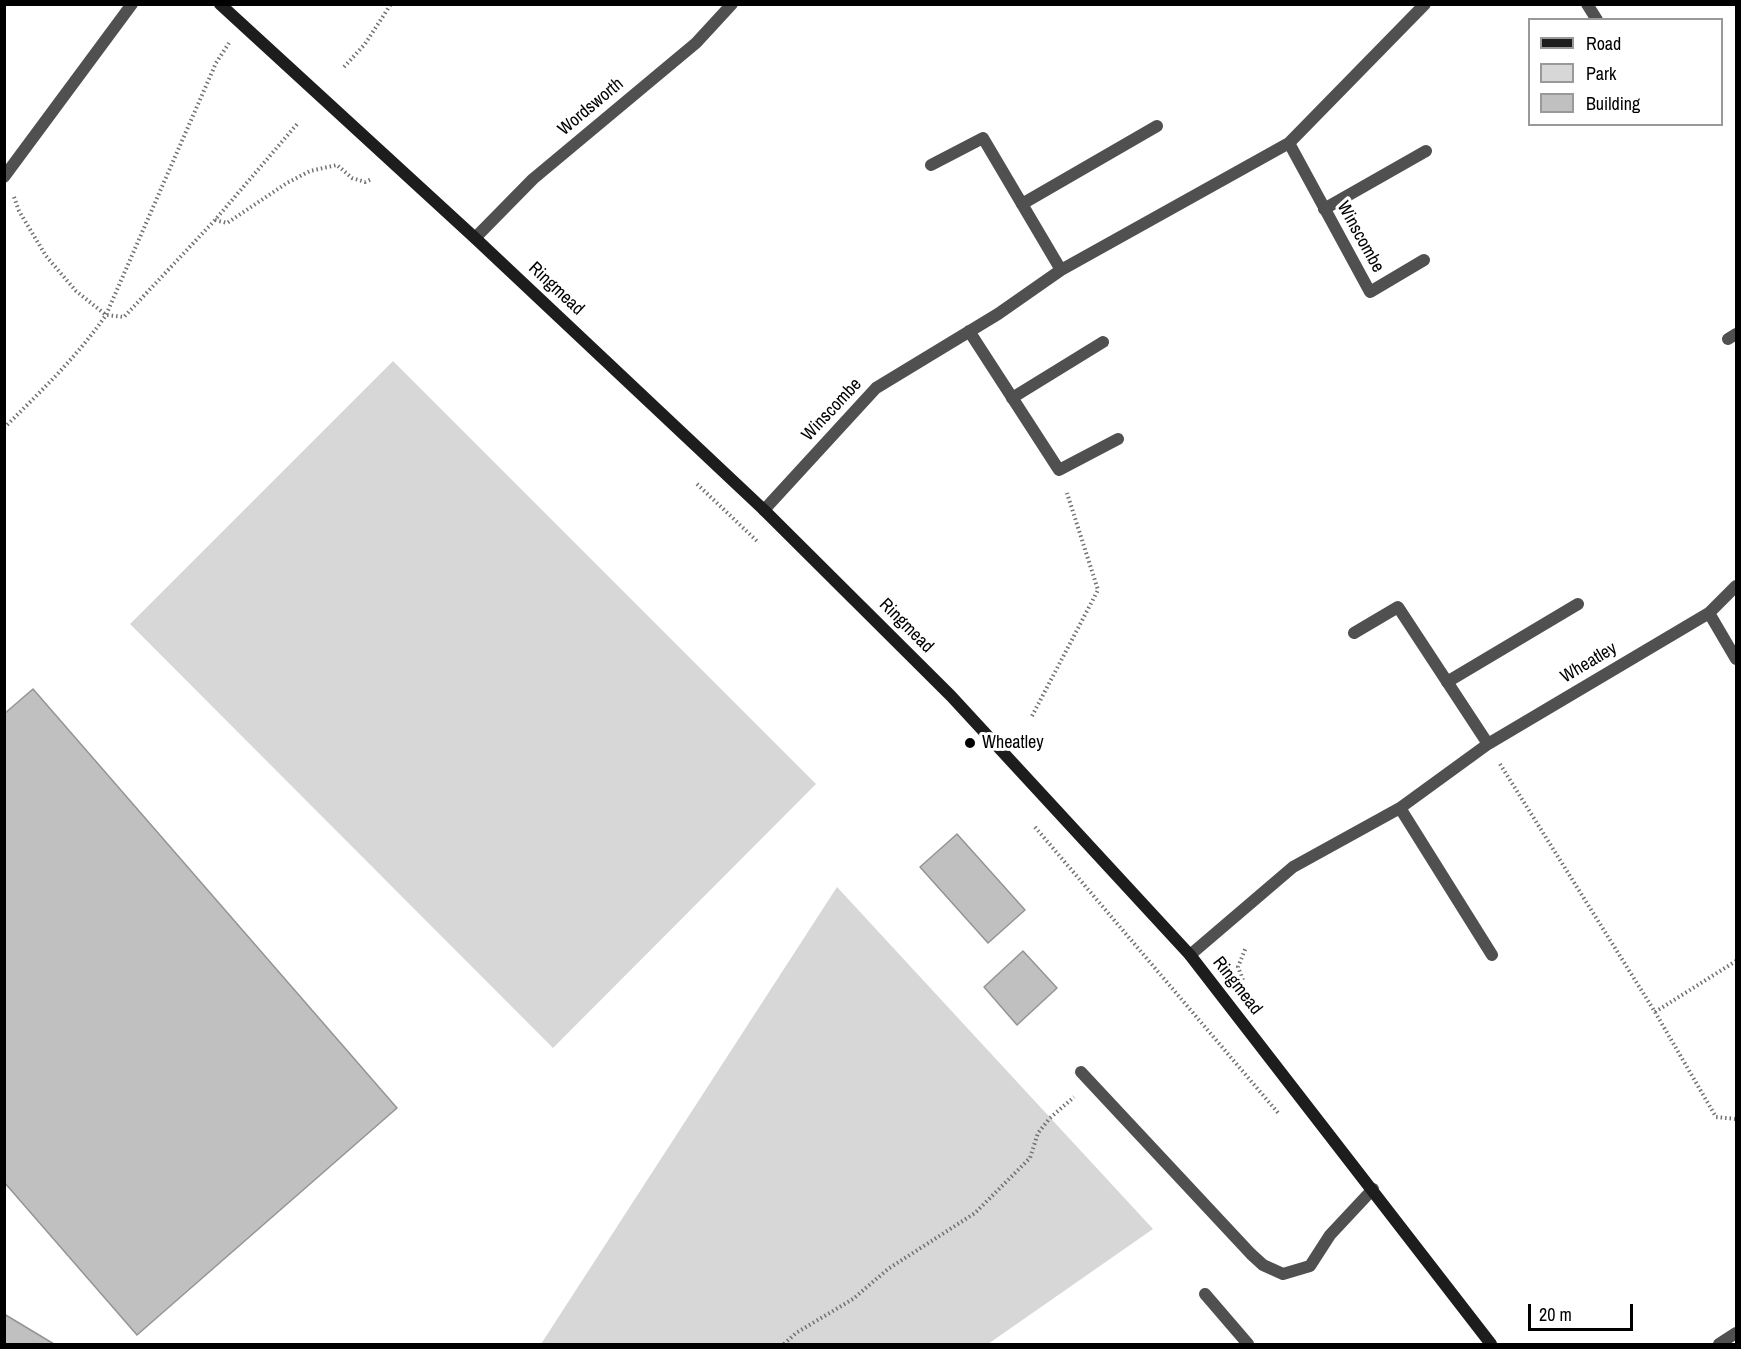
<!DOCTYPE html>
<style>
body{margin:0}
#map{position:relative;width:1741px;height:1349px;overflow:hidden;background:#fff;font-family:"Archivo Narrow",sans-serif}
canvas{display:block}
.frame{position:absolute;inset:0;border:6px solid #000;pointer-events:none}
.legend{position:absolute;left:1528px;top:18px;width:195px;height:108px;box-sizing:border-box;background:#fff;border:2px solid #999;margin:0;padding:8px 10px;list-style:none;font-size:18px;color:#000}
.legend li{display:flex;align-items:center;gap:12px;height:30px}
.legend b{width:30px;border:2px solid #999}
.scale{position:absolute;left:1528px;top:1304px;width:105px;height:27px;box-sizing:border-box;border:3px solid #000;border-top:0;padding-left:8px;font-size:18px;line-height:21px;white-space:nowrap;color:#000;-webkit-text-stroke:4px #fff;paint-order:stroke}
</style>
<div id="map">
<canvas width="1741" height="1349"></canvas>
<div class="frame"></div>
<ul class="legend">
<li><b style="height:8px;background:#1d1d1d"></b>Road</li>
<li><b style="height:16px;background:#d7d7d7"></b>Park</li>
<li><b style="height:16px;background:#c0c0c0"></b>Building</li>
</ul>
<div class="scale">20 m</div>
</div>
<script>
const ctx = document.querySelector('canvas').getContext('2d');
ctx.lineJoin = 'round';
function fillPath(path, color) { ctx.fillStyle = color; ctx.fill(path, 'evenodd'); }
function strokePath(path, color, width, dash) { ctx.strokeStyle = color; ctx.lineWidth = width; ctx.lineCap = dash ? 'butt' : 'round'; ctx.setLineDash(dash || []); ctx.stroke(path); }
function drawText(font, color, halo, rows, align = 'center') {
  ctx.font = font + ' "Archivo Narrow",sans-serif'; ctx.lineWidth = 6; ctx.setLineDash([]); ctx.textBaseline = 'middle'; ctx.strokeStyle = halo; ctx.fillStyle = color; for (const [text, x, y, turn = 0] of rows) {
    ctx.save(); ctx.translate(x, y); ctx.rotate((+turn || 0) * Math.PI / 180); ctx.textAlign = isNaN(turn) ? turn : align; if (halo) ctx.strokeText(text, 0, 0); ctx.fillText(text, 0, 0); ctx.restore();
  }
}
const green = new Path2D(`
 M393,361L816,784L553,1048L130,624Z
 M837,887L1153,1229L988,1344H541Z`);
const building = new Path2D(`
 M33,689L397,1108L137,1335L4,1182V714Z
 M957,834L1025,910L988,943L920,867Z
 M1023,951L1057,988L1017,1025L984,987Z
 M4,1314L54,1344H4Z`);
const path = new Path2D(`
 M344,67L365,44L391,4
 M14,197L19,211L46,256L76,291L106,315L124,317L215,220L298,123
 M215,220L227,223L287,183L310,171L337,165L352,178L365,182L372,179
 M4,428C40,392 77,357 106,315L216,63L229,43
 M697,484L759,543
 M1032,716L1098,590L1067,493
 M1500,764L1655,1012L1716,1117L1736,1119
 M1035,827L1279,1114
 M1243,980L1238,967L1246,947
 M1655,1012L1736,961
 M784,1344L796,1333L853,1299L888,1269L975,1213L1030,1158L1038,1133L1050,1118L1074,1097`);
const lane = new Path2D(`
 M4,177L132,4
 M1022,204L1157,126
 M1324,209L1426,151
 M1012,398L1103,342
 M1447,682L1578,604
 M1081,1072L1251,1254L1263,1265L1283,1274L1310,1266L1330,1235L1373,1189`);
const street = new Path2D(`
 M1587,4L1597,20
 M1289,143L1370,292L1424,260
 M931,165L983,138L1061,270
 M475,238L533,179L696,43L732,4
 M969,331L1059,470L1118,439
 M1728,339L1736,334
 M764,510L876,388L998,314L1061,270L1289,143L1425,4
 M1709,613L1736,659
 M1354,633L1398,607L1488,744
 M1400,808L1492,955
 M1190,955L1293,867L1400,808L1488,744L1709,613L1736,586
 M1205,1294L1248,1344
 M1719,1344L1736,1333`);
const secondary = new Path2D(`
 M220,4L475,238L764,510L951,696L1190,955L1491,1344`);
const markers = [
 [970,743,6,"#000"]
];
const streetNames = [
 ["Wordsworth",591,107,-40],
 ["Winscombe",1360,237,61],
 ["Ringmead",556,289,43],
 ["Winscombe",832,410,-47],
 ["Ringmead",906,626,45],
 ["Wheatley",1589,663,-31],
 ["Ringmead",1237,986,52]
];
const poiNames = [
 ["Wheatley",982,743]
];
fillPath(green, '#d7d7d7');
fillPath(building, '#c0c0c0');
strokePath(building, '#949494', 1.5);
strokePath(path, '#727272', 4, [1.5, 3]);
strokePath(lane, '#505050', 12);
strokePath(street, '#505050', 12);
strokePath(secondary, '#1d1d1d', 12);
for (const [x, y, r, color] of markers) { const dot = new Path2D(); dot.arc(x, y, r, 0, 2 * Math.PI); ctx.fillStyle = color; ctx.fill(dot); strokePath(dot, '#fff', 2); }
drawText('18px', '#000', '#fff', streetNames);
drawText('18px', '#000', '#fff', poiNames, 'left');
</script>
